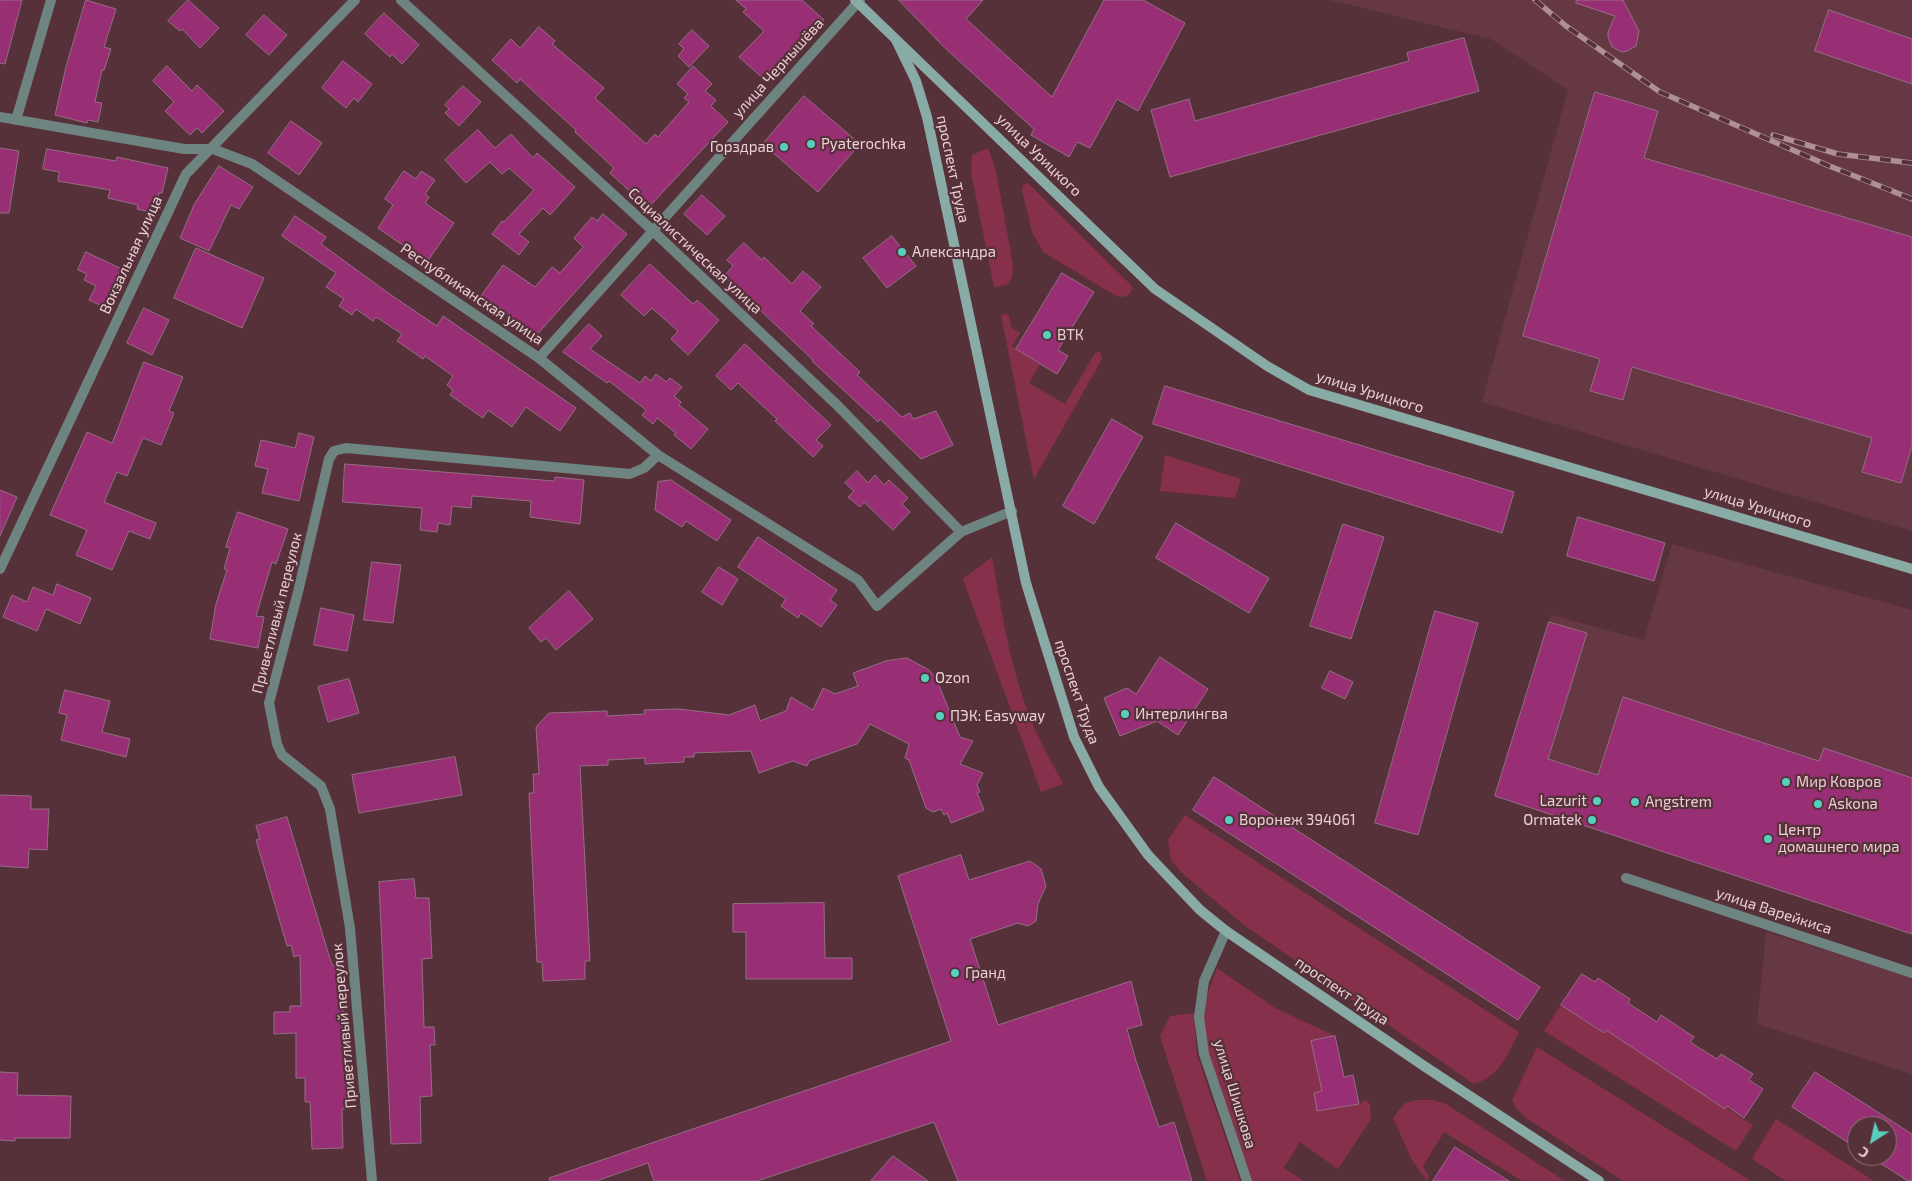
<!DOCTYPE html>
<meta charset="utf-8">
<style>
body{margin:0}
#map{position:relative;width:1912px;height:1181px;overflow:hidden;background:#57313a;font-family:"Exo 2",sans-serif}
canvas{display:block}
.north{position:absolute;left:1847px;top:1116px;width:50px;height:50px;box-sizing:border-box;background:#57313a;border:1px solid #917178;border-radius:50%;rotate:215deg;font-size:14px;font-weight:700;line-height:20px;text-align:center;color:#e9d0d5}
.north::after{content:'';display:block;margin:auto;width:18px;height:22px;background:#58cebf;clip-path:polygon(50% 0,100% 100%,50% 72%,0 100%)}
</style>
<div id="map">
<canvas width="1912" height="1181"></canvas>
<div class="north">С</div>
</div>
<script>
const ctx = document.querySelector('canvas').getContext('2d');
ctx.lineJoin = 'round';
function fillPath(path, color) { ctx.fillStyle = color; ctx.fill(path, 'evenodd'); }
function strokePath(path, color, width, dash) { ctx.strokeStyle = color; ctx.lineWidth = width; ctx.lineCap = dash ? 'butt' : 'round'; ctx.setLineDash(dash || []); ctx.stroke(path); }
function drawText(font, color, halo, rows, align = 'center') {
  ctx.font = font + ' "Exo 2",sans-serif'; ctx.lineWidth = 4.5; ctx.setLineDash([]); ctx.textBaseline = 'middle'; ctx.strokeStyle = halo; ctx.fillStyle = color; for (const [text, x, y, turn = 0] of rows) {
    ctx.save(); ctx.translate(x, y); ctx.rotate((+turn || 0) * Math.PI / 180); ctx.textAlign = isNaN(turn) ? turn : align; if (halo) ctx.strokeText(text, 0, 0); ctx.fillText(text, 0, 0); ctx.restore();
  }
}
const built = new Path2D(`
 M1329,0H1912V531L1482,402L1568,90L1491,39Z
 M1672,544L1912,610V934L1495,796L1551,615L1644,640Z
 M1766,932L1912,977V1074L1757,1024Z`);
const green = new Path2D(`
 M988,148L996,171L1013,265L1012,277L1007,285L994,287L971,172L972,155Z
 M1028,183L1133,287L1130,294L1123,297L1116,296L1043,252L1032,232L1022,190L1023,185Z
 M1006,314L1009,316L1011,327L1020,333L1012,346L1040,364L1029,383L1065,404L1095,353L1100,352L1102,359L1034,479L1001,315Z
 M1165,455L1241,479L1235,498L1160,491Z
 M992,557C1002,614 1011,675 1035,729C1043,748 1054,766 1063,784L1041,792L963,579Z
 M1185,815L1519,1032C1507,1054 1501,1076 1474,1084L1244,925L1182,873L1171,860L1168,840Z
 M1217,968L1275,1008L1335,1036L1311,1042L1322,1091L1314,1093L1317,1111L1359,1104L1365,1100L1370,1104L1371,1119L1338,1169L1300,1142L1284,1168L1304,1181H1247L1204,1054L1199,1017Z
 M1561,1005L1604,1033L1606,1030L1753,1125L1736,1151L1544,1031Z
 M1194,1013L1197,1055L1240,1181H1207L1160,1036L1170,1016Z
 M1537,1047L1751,1181H1623L1526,1118L1516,1108L1512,1100Z
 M1417,1100H1432L1446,1104L1565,1181H1522L1444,1132L1423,1166L1429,1177L1427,1181L1412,1160L1393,1118L1405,1103Z
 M1776,1119L1874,1181H1786L1752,1159Z`);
const building = new Path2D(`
 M0,0H22L5,64L0,63Z
 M86,0L116,9L104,47L111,49L104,70H102L95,102L102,103L98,122L88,120L87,123L55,115L66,67Z
 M188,0L219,28L200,48L182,29L180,31L168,21Z
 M736,0H802L824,20L766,81L739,57L764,31L743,12L746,9Z
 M899,0H983L966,19L1052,97L1104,0H1143L1185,23L1138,111L1117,99L1090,148L1077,142L1069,157L1031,135L1034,129L945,48Z
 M1577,0H1623L1639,31L1636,46L1627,51L1622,52L1612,47L1608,37V32L1615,16L1576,3Z
 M1829,10L1912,39V84L1815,51Z
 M384,13L419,45L402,64L392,54L390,57L365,34Z
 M264,15L287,35L269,55L246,35Z
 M539,27L555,41L552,44L604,88L595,98L646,144L655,134L658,137L689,102L684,98L688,94L677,84L693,66L712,84L705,91L716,100L711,106L728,122L648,208L610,173L614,168L575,132L576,130L520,79L517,83L492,60L511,39L520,48Z
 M692,30L709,46L689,67L678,56L684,49L679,44Z
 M1464,38L1479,91L1170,177L1151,110L1189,99L1195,121L1409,61L1407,53Z
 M343,61L372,84L358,102L354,98L346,108L322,88Z
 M167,66L192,91L197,85L224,111L202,133L197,128L190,135L165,111L174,102L153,81Z
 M463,86L481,102L459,126L445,113L449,109L445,105Z
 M1595,92L1658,111L1644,158L1912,237V446L1901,483L1862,472L1872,438L1632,367L1623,400L1590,391L1600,359L1523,336Z
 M804,96L860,144L818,192L763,144Z
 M291,121L322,143L299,175L268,153Z
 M478,130L495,148L511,134L533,158L537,153L575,187L550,215L543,208L519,234L529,242L519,255L492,234L502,221L504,222L534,190L509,168L502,174L490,162L466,183L445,160Z
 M0,148L19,151L9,213H0Z
 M47,149L116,161L117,157L168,168L162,193H159L155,213L137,209L138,205L108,198L110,190L58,181L59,172L43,169Z
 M219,166L253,187L239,209L231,205L209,251L180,238L194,205Z
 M404,171L416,179L421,171L435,180L425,194L429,197L425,203L454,223L427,262L378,228L393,205L385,199Z
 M702,195L725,216L707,235L684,214Z
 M603,214L627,234L534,338L500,308L481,296L503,265L535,287L552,267L560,273L583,247L574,238L592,217L597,221Z
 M295,216L326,237L321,244L391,295L437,326L443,316L576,408L560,431L526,407L512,427L488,410L483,418L450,395L453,390L447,385L453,376L425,356L423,359L397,341L402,334L376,317L373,321L356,309L352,315L339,306L344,299L326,287L336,273L282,236Z
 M892,236L916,266L887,288L863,258Z
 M744,243L762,260L764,257L792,284L803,271L821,287L800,311L814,324L811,326L860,372L857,375L902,417L910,413L913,419L936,411L953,445L921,459L880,419L878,422L812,361L813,360L724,276L733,266L727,260Z
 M196,248L264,278L242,328L174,298Z
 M86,252L126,271L111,304L106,302L104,307L89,300L96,286L84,280L87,274L78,270Z
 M650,264L693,304L697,300L719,320L688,355L671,339L678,331L652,308L644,316L621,295Z
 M1062,273L1094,292L1058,350L1068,356L1057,374L1016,349Z
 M144,308L169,320L152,355L127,343Z
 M589,324L602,336L590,349L640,383L645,376L651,381L656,374L666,382L670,378L682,387L674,396L681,402L679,405L708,429L691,449L674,435L676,433L657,418L653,424L642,415L646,410L609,381L607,383L563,352Z
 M745,344L831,425L816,440L823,446L813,457L775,421L777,419L738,383L731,390L716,376Z
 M144,362L183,377L169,411L174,413L161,445L143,438L127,476L117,472L104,502L156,523L150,539L129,531L112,570L76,555L87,530L50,515L87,432L112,443Z
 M1165,386L1514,492L1502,533L1153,424Z
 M1112,419L1143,437L1094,524L1063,506Z
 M299,433L314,437L299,501L262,493L268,469L255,466L261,440L295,448Z
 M345,464L554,481L555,477L584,480L580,524L530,517L531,501L472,496L471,508L452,506L450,525L438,523L437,532L420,530L422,508L343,502Z
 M857,471L868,483L875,475L884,485L889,480L908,498L902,504L910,512L893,530L864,502L860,507L848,497L854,491L845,483Z
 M671,480L731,520L717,541L686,521L682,527L655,510L658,482Z
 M0,490L17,497L0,536Z
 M238,512L288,529L276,564L272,562L256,616L264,617L258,648L210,639L216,604L227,570L224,569L230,548L226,547Z
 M1578,517L1665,543L1654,581L1567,556Z
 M1176,523L1269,578L1249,613L1156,558Z
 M1343,524L1384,537L1351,639L1310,626Z
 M758,537L837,590L830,600L837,605L821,627L801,613L798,618L781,606L786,599L738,567Z
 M372,562L401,565L393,623L364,620Z
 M719,567L738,579L722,605L702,592Z
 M57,584L91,598L80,624L46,609L37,631L3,617L12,595L27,602L33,587L53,595Z
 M569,591L593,619L556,650L546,638L541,642L529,628Z
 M321,608L354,615L347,651L314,645Z
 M1435,611L1478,623L1418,835L1375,823Z
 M1549,622L1587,633L1548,759L1598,775L1623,697L1819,761L1824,748L1912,778V934L1495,796Z
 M1160,657L1208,689L1178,735L1157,721L1120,736L1104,698L1127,688L1136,694Z
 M907,658L929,670L936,678L960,737L973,741L960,764L983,773L977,785L980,792L977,793L984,810L951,823L947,813L944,815L941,809L933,812L926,808L909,760L905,758L909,744L870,724L857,744L809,761L807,766L793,761L759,773L751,751L694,753V757H684V762L645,764V758L608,760V765L580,766L590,961H585V979L543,981L542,962H537L529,793H534L533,774H539L536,727L549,713L607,711V716L645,714L644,710L679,709L729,715L755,705L760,721L786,711L791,697L813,710L823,688L835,694L858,686L853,673L886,661Z
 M1330,671L1353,682L1345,699L1322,688Z
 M349,679L359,713L328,722L318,687Z
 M65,690L110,701L102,732L130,739L126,757L61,740L67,715L59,713Z
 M455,757L462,795L359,813L352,775Z
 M1214,777L1540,987L1518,1020L1193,810Z
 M0,795L31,796V809H49L47,850L29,849L28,868L0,866Z
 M287,817L331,962L333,966H339L340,1006H343L345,1055L346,1109H342L343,1148L312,1149L310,1102H305V1078H296V1033L274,1034V1012H290V1006H301L300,955L294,957L291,945L287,946L256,840L260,839L256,826Z
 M961,855L969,880L1030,861L1041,869L1046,886L1038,904L1036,921L1028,926L1018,923L970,939L998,1025L1131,981L1142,1025L1127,1029L1136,1061L1159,1127L1174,1122L1192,1181H958L934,1122L757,1181H654L648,1163L596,1181H550L549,1178L951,1041L898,876Z
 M414,879L416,898H429L432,958L422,959L424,1027H434L435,1045H430L432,1096L420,1097L421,1143L391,1144L379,882Z
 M824,903L825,958H852V979H746V932H733V904Z
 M1582,974L1595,982L1598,978L1630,999L1628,1003L1657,1022L1661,1015L1694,1037L1690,1042L1717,1059L1721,1054L1753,1074L1749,1080L1763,1089L1744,1118L1727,1106L1725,1109L1606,1030L1604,1033L1561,1005Z
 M1335,1036L1344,1077L1353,1075L1359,1104L1317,1111L1314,1093L1322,1091L1311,1041Z
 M0,1072L18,1073L17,1095L71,1096L70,1138H15V1141L0,1140Z
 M1815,1072L1912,1134V1181H1908L1869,1156H1887V1126H1857V1148L1792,1107Z
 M1455,1147L1509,1181H1433Z
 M893,1156L928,1181H871Z`);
const street = new Path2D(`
 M401,0L652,230L837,405L961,532
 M0,117L184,149H213L252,164L539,358L658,455L858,580L877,606L961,532L1012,511
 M16,120L51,0
 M539,358L860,0
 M0,569L186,174L355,0
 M1626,878L1912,973
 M1226,931L1204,981L1199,1017L1204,1054L1247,1181
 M372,1181L350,928L330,809L321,786L282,755L277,744L269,703L298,592L329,459L334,451L346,448L630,474L644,468L658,455`);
const secondary = new Path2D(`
 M855,0L1155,289L1267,366L1309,390L1912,569
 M896,40L916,81L927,117L1026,583L1074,737L1099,787L1148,855L1200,910L1226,931L1424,1066L1599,1181`);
const rail = new Path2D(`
 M1535,0L1566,26L1660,92L1827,165L1912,199
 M1773,135L1838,154L1912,163`);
const markers = [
 [811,144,5,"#58cebf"],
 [784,147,5,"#58cebf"],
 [902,252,5,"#58cebf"],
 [1047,335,5,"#58cebf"],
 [925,678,5,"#58cebf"],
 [1125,714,5,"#58cebf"],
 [940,716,5,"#58cebf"],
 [1786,782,5,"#58cebf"],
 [1597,801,5,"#58cebf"],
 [1635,802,5,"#58cebf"],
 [1818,804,5,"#58cebf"],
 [1229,820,5,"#58cebf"],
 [1592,820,5,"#58cebf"],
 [1768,839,5,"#58cebf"],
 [955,973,5,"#58cebf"]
];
const streetNames = [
 ["улица Чернышёва",778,68,-48],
 ["улица Урицкого",1039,155,44],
 ["проспект Труда",953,169,78],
 ["Социалистическая улица",695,251,43],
 ["Вокзальная улица",131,255,-65],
 ["Республиканская улица",472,294,34],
 ["улица Урицкого",1370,392,17],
 ["улица Урицкого",1758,507,17],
 ["Приветливый переулок",277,613,-76],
 ["проспект Труда",1077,692,71],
 ["улица Варейкиса",1774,911,18],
 ["проспект Труда",1342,991,34],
 ["Приветливый переулок",344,1026,-95],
 ["улица Шишкова",1235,1094,73]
];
const poiNames = [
 ["Pyaterochka",821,144],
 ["Горздрав",774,147,"right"],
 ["Александра",912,252],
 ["ВТК",1057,335],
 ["Ozon",935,678],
 ["Интерлингва",1135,714],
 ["ПЭК: Easyway",950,716],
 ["Мир Ковров",1796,782],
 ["Lazurit",1587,801,"right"],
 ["Angstrem",1645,802],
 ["Askona",1828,804],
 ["Воронеж 394061",1239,820],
 ["Ormatek",1582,820,"right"],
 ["Центр",1778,830],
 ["домашнего мира",1778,847],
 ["Гранд",965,973]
];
fillPath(built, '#663844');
fillPath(green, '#87304b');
fillPath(building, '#982f74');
strokePath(building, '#946e83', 1);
strokePath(street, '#6e8480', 10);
strokePath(secondary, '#88aba5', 10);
strokePath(rail, '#ad8f95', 5.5);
strokePath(rail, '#57313a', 4, [11]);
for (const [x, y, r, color] of markers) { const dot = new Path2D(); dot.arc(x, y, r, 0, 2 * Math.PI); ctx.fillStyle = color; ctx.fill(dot); strokePath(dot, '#57313a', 2); }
drawText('15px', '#e9d0d5', '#57313a', streetNames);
drawText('15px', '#e9d0d5', '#57313a', poiNames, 'left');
</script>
